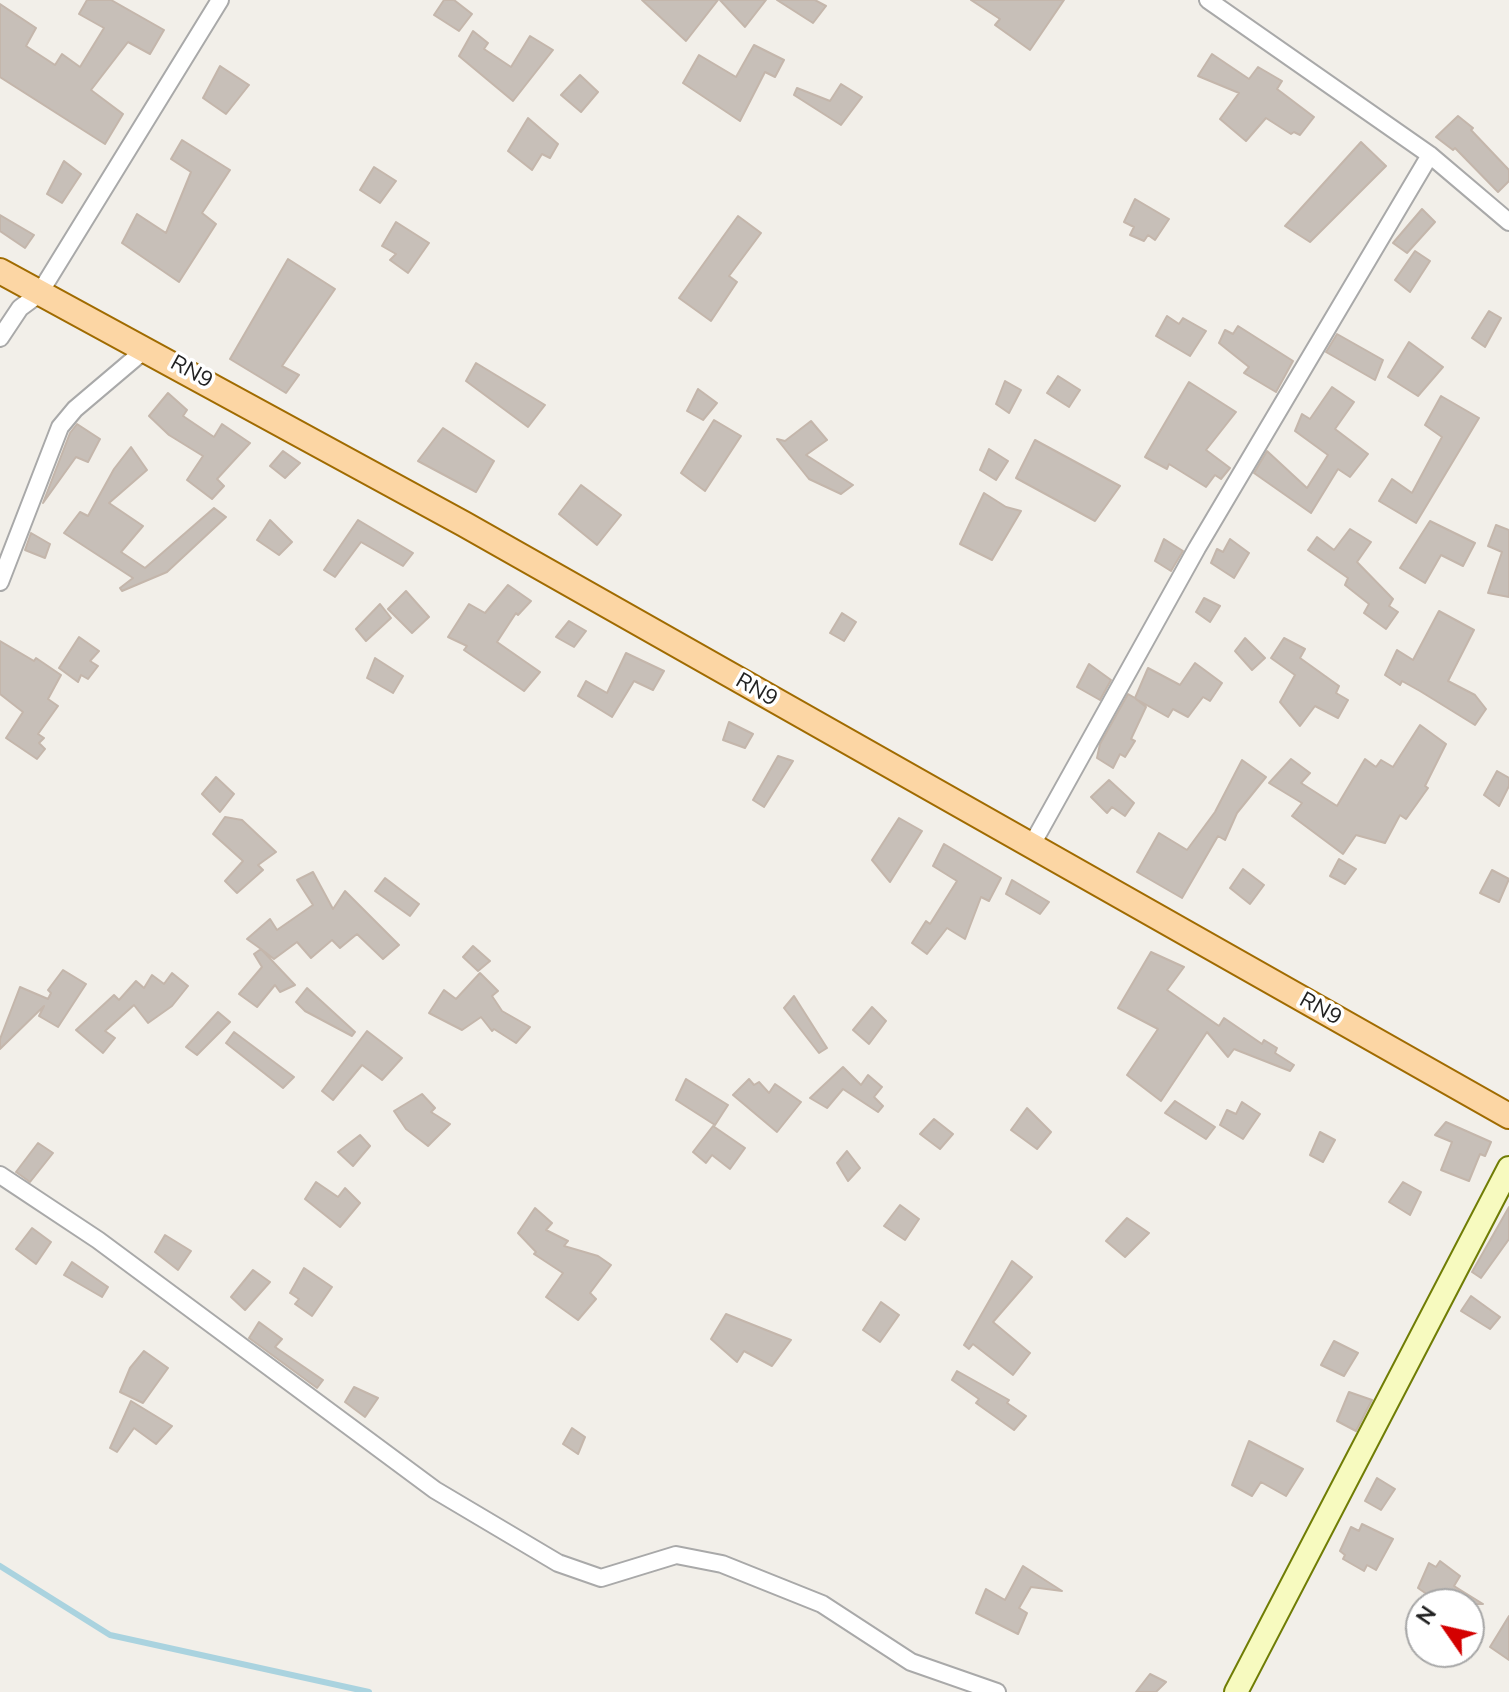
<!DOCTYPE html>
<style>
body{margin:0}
#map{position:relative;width:1509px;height:1692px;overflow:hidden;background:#f2efe9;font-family:"Nunito Sans",sans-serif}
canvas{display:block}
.north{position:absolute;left:1405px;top:1588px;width:80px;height:80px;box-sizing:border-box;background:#fff;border:2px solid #a7a7a7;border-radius:50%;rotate:304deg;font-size:22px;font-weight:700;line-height:32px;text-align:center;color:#222}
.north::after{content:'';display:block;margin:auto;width:28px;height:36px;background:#d40000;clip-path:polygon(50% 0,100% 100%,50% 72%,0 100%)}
</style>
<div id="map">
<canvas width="1509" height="1692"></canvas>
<div class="north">N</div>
</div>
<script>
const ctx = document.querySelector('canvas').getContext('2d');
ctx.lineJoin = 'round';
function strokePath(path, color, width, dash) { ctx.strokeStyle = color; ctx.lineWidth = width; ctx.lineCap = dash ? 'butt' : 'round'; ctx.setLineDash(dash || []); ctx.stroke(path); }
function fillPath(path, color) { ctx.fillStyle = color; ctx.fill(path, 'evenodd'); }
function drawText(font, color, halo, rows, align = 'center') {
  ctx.font = font + ' "Nunito Sans",sans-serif'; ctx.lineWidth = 7; ctx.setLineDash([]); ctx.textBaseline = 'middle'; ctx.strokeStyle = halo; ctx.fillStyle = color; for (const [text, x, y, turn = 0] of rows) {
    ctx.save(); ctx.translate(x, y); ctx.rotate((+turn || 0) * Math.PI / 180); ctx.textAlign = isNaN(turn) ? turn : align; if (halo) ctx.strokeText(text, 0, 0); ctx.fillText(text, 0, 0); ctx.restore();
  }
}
const stream = new Path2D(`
 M0,1566L110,1635L369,1692`);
const building = new Path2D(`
 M87,0H111L164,30L150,54L128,42L91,90L123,114L105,144L0,77V4L36,28L26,46L55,65L62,54L80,67L104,28L79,14Z
 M444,0H454L472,14L459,31L434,15Z
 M642,0H718L686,41Z
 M720,0H766L745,27Z
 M777,0H815L826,6L813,23Z
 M971,0H1064L1030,50L995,25L1000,19Z
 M473,31L488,43L484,49L511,67L530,36L553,50L513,101L459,56Z
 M754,45L784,60L775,77L765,72L740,121L683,83L699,55L736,77Z
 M1212,54L1249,79L1258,67L1282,81L1277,89L1314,117L1300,135L1294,132L1291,134L1266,118L1246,141L1220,119L1239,93L1198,76Z
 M220,66L249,85L226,114L203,98Z
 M580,75L598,92L581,112L561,95Z
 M841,84L862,97L841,125L794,95L797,88L830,101Z
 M1458,116L1473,128L1471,130L1509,170V181L1498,192L1455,148L1453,150L1436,137Z
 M528,118L558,144L550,158L542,154L532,170L508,151Z
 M182,140L230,170L202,213L216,224L179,282L122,243L137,214L166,233L191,172L171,159Z
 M1361,142L1386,166L1310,242L1285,226Z
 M64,161L81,174L62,203L47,194Z
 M374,167L396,181L380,203L360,190Z
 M1135,199L1169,219L1155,240L1148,235L1144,241L1130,235L1134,227L1124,222Z
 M1422,209L1435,222L1407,253L1393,243Z
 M0,215L34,235L25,248L0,231Z
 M738,216L761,233L729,276L737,282L711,321L679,298Z
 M396,222L429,243L408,273L390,260L396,254L382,246Z
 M1415,251L1430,261L1410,292L1395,280Z
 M288,259L335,289L282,366L299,375L286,393L230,359Z
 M1489,311L1501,318L1485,347L1472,338Z
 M1167,316L1179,324L1183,318L1206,331L1190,356L1156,336Z
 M1238,326L1293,361L1276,392L1244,373L1249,367L1219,343L1225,330L1233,334Z
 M1337,334L1383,360L1375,380L1326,352Z
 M1409,342L1443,367L1418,396L1388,377Z
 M476,363L545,405L528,427L466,381Z
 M1058,376L1080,390L1069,407L1047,393Z
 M1005,381L1021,390L1009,413L996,404Z
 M1189,382L1236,412L1206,450L1230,468L1221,479L1215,475L1206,487L1169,464L1167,469L1145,457Z
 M1332,387L1354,402L1335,429L1368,454L1350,477L1338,469L1311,513L1254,473L1267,451L1307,488L1328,455L1295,431L1302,414L1310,419Z
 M698,389L717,403L703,420L687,411Z
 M168,393L187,410L183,416L214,437L222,424L250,443L217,479L224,486L212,499L187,480L203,456L169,435L149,416Z
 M1441,396L1479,418L1416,523L1379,501L1392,479L1412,493L1442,437L1425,425Z
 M714,420L741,436L705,491L681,473Z
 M811,421L827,440L806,455L853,485L841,494L809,479L777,439L785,441Z
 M77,424L100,439L88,462L76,457L43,503L70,433Z
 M443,428L494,461L476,492L418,461Z
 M1035,440L1120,486L1095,521L1016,478Z
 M131,447L147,470L109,503L143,526L121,552L145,568L214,508L226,517L167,572L122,591L120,588L133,578L64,533L80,512L88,516L114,469Z
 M989,449L1008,461L996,480L980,470Z
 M283,451L300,463L285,478L270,466Z
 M581,485L621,515L597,545L559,514Z
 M984,493L1006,507L1021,511L992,560L960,544Z
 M270,520L292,542L279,555L257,540Z
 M358,520L413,553L403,566L361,542L335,577L324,570Z
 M1430,521L1475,543L1463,566L1441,555L1425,583L1400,568Z
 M1496,525L1509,530V597L1488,593L1502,552L1488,546Z
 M1350,529L1371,542L1357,562L1393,599L1389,606L1398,612L1386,629L1364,613L1369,604L1345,585L1348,578L1308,550L1317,537L1334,550Z
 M31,533L50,544L45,558L25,550Z
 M1164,539L1183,551L1171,571L1155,561Z
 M1230,539L1249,553L1234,578L1211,563L1217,549L1223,552Z
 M508,585L531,601L518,615L516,613L497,642L540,672L524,691L464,650L467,646L448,637L469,604L485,613Z
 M406,591L429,617L412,633L388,609Z
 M1204,598L1220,606L1210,622L1196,612Z
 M380,604L391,618L366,641L356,629Z
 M1439,611L1474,630L1448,681L1475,695L1486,709L1475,725L1420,691L1402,681L1400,685L1385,675L1397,650L1413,660Z
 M842,613L856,622L844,641L830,633Z
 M569,621L586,631L574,647L556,637Z
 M79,637L99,651L90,661L98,666L88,679L81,675L78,682L59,668Z
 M1245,638L1265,658L1252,670L1235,651Z
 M1284,638L1305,649L1300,658L1339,686L1336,693L1348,700L1338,718L1315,706L1300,726L1280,702L1295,675L1271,658Z
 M0,641L34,661L36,658L61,675L48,699L58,706L38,734L44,738L39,743L45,749L37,759L6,738L23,712L0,694Z
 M626,653L664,671L653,690L634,681L612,717L578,696L586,681L607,693Z
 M375,658L403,676L393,693L367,678Z
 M1195,663L1222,683L1210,701L1203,697L1188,717L1173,709L1168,717L1136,699L1146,707L1131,739L1135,741L1125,757L1120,754L1113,768L1097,758L1100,744L1128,694L1135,698L1148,668L1180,685Z
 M1089,664L1111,680L1100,700L1077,687Z
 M729,722L753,734L745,748L723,740Z
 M1420,725L1446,744L1425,786L1428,788L1406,819L1400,815L1385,843L1356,835L1343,854L1292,816L1302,803L1269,783L1291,759L1310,773L1301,783L1337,806L1365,759L1376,767L1381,760L1393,767Z
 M778,756L793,761L764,807L753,800Z
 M1242,760L1266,777L1237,813L1225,840L1218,836L1182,898L1137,872L1159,833L1187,850L1215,812Z
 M1497,771L1509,778V786L1499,806L1484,795Z
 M216,777L234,794L220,812L202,794Z
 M1109,780L1134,803L1125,816L1112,807L1107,813L1091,797Z
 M225,817L242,820L276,852L258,865L263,870L237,893L225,881L243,861L213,834Z
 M899,818L922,831L890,882L872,860Z
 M944,844L1001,878L989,901L981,897L965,939L947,928L927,954L912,943L926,921L930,924L957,881L933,866Z
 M1339,859L1356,869L1345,884L1330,876Z
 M1243,869L1264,885L1250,904L1230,888Z
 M1492,870L1509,879L1499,902L1480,893Z
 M313,872L333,909L345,891L399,945L383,959L357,934L340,948L332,940L311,958L297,942L274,959L261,949L295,985L280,992L275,985L257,1007L239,994L262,967L254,954L261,949L247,939L270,919L277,930L313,905L297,880Z
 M385,878L419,904L410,916L375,891Z
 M1012,880L1049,902L1040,914L1006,894Z
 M473,946L490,961L478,971L463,957Z
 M1151,952L1184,967L1167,990L1219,1026L1224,1018L1262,1044L1264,1040L1277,1048L1275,1053L1294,1065L1290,1071L1234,1049L1228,1057L1207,1032L1161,1101L1127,1075L1158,1029L1118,1008Z
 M63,970L86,984L58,1027L39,1016L44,1006L0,1049V1039L20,987L48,999L51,993L48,990Z
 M172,973L188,986L172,1006L148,1023L134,1005L105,1031L115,1038L103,1053L76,1030L114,995L119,1000L136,981L144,988L152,975L164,984Z
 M480,973L498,991L492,996L502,1011L530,1027L516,1043L494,1029L492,1031L481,1017L462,1030L429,1013L444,990L456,999Z
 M307,988L355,1032L352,1036L305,1011L296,1002Z
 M794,996L827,1048L819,1053L784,1008Z
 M872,1007L886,1021L869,1044L853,1030Z
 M218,1012L230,1022L197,1055L186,1047Z
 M367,1031L402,1058L382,1080L362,1065L333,1100L322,1091Z
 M234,1032L294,1077L283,1088L226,1043Z
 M843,1067L861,1085L868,1075L882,1087L874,1097L883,1106L878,1112L843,1089L827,1108L810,1098Z
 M686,1079L728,1105L715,1125L676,1100Z
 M749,1079L754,1085L759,1082L769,1093L775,1084L801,1102L777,1132L733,1095Z
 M422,1094L435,1108L431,1112L450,1124L428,1146L406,1129L394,1111Z
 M1175,1101L1215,1127L1206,1139L1165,1113Z
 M1242,1102L1260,1114L1243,1139L1220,1125L1227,1110L1236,1114Z
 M1027,1108L1051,1132L1037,1149L1011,1130Z
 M934,1119L953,1134L940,1149L920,1134Z
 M1446,1122L1491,1142L1485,1156L1480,1154L1469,1181L1441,1170L1452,1142L1435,1135Z
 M713,1126L745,1148L730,1169L712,1155L706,1163L693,1152Z
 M1320,1132L1335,1140L1323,1162L1310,1155Z
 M360,1135L370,1146L353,1166L338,1152Z
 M38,1143L53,1153L30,1182L16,1172Z
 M847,1151L860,1168L848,1181L837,1163Z
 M316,1182L338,1197L345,1188L360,1203L340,1227L305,1199Z
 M1403,1182L1421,1192L1410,1215L1389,1202Z
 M900,1205L919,1219L905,1240L884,1226Z
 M1509,1207V1239L1481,1278L1472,1272Z
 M535,1208L552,1223L546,1230L568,1241L564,1246L598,1256L611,1265L590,1293L596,1299L578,1320L546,1297L563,1273L534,1254L536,1252L518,1233Z
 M1127,1218L1149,1233L1125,1257L1106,1241Z
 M32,1228L51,1242L36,1264L16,1249Z
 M165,1235L191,1251L178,1270L155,1252Z
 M1012,1261L1032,1277L993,1322L1030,1353L1013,1375L973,1344L969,1349L964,1345Z
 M72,1262L108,1287L102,1297L64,1275Z
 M304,1268L332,1287L312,1316L295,1304L299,1299L290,1293Z
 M253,1270L270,1282L245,1310L231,1297Z
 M1471,1296L1500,1317L1490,1329L1461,1311Z
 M881,1302L899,1315L880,1342L863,1330Z
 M726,1314L791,1340L772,1366L744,1351L737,1362L711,1339Z
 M259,1322L282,1339L275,1347L323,1380L317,1388L249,1338Z
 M1334,1341L1358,1353L1344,1376L1321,1365Z
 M144,1351L168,1368L143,1403L120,1392L130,1368Z
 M957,1371L1009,1400L1007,1403L1026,1416L1014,1430L976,1403L979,1399L952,1380Z
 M354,1387L378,1398L365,1417L345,1402Z
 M1349,1392L1372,1400L1356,1431L1337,1421Z
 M131,1401L172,1426L156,1444L134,1428L117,1452L110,1448Z
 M572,1428L585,1437L578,1454L563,1444Z
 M1249,1441L1303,1469L1286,1496L1261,1482L1252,1496L1232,1485Z
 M1377,1478L1395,1489L1381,1510L1365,1501Z
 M1362,1524L1393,1539L1376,1570L1367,1565L1364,1571L1343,1559L1345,1555L1340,1551L1351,1527L1359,1531Z
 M1440,1561L1460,1576L1454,1586L1483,1604H1441L1418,1588L1429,1563L1436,1567Z
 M1023,1566L1062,1591L1031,1587L1019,1608L1027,1613L1018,1634L976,1613L986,1589L1005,1600Z
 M1509,1616V1660L1490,1647Z
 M1150,1674L1166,1682L1156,1692H1136Z`);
const street = new Path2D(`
 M1208,0L1430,155L1509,222
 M0,338L20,308L39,294L220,0
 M0,582L60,427L75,409L147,348
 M1030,848L1197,548L1430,155
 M0,1175L98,1240L435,1490L558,1563L601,1578L676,1555L722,1564L822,1604L911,1662L997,1692`);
const secondary = new Path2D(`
 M1236,1692L1509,1168`);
const primary = new Path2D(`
 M0,271L464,524L1509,1116`);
const streetNames = [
 ["RN9",191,373,29],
 ["RN9",756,691,30],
 ["RN9",1320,1010,29]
];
strokePath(stream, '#aad3df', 6);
fillPath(building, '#c7bfb8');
strokePath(building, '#c4b6ab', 2);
strokePath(street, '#a9a9a9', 20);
strokePath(secondary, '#707d05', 26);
strokePath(primary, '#a06b00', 28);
strokePath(street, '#fff', 16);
strokePath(secondary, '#f7fabf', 22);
strokePath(primary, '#fcd6a4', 24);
drawText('22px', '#222', '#fff', streetNames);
</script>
